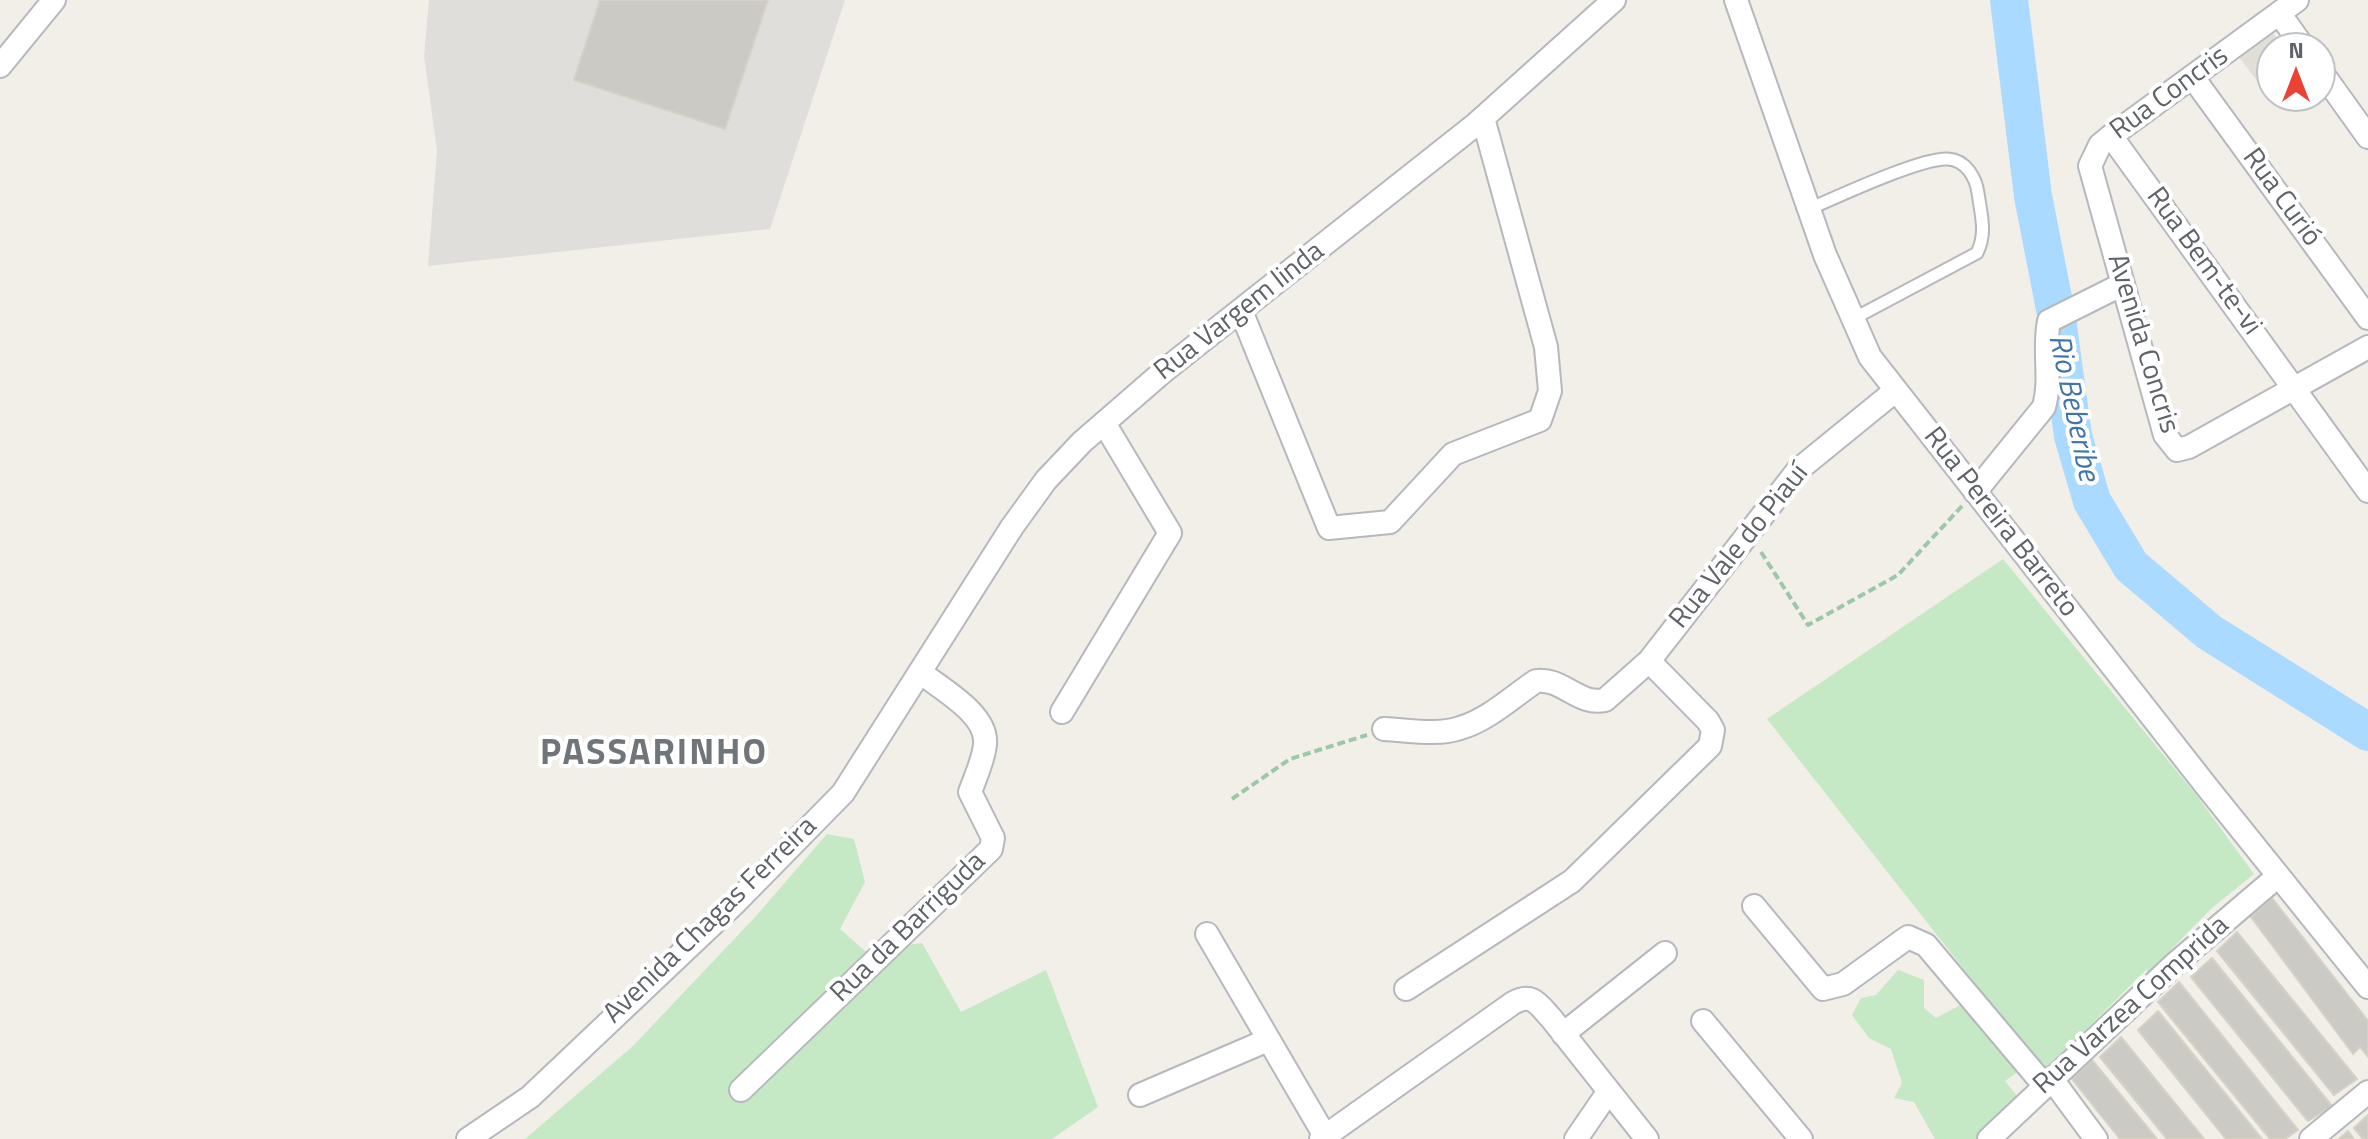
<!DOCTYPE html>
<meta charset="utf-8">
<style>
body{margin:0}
#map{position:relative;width:2368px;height:1139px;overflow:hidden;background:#f1efe8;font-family:"Titillium Web",sans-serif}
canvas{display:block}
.north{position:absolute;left:2256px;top:32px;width:80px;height:80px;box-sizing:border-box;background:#fff;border:2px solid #bfc1c3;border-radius:50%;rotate:0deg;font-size:22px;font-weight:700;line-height:32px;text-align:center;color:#5f6368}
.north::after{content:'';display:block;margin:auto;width:28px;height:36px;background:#ea4335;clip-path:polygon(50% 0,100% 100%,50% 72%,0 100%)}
</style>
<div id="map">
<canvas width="2368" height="1139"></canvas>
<div class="north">N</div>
</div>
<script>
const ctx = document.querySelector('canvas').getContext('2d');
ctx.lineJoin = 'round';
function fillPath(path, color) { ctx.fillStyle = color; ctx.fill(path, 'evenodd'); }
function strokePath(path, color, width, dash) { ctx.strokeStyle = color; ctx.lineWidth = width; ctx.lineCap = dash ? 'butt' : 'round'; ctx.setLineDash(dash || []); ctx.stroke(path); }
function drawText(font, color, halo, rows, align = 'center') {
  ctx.font = font + ' "Titillium Web",sans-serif'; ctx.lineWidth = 8; ctx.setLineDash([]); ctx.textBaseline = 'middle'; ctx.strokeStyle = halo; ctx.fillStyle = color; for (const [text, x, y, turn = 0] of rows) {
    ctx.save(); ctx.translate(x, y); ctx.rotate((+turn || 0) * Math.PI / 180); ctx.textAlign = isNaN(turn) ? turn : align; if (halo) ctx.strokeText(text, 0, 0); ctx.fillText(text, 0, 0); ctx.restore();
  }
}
const industrial = new Path2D(`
 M429,0H845L770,229L428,266L437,150L424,56Z`);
const education = new Path2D(`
 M2269,30L2288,48H2272V83L2263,89L2236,53Z`);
const green = new Path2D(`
 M2003,559L2197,796L2254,874L2212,908L2147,974V969L2044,1071L1767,719Z
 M827,834L854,839L865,882L840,929L865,951L922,943L961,1012L1046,970L1098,1107L1052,1139H525L633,1046L756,916Z
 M1898,970L1924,980V1008L1936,1018L1966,1002L2023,1068L2005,1081L2017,1096L2003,1125L1989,1139H1935L1914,1102L1894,1098L1902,1083L1891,1049L1869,1038L1852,1015L1861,998L1876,995Z`);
const river = new Path2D(`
 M2009,0L2033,196L2057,319L2073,436L2092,501L2131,566L2209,632L2368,732`);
const building = new Path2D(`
 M600,0H768L725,129L574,80Z
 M2272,898L2368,1021V1057L2360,1047L2353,1054L2251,917Z
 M2237,932L2357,1079L2334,1095L2217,951Z
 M2212,958L2332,1106L2308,1121L2191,977Z
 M2179,982L2298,1130L2285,1139H2270L2158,1002Z
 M2158,1011L2262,1139H2226L2138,1030Z
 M2121,1037L2204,1139H2167L2100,1057Z
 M2092,1060L2157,1139H2120L2072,1079Z
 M2368,1115V1139H2363L2354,1128Z
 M2348,1131L2354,1139H2339Z`);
const path = new Path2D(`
 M1761,552L1808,625L1898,575L1962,506
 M1232,799L1290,759L1367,735`);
const lane = new Path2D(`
 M1809,209C1837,197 1922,157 1948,159C1966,160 1976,178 1978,193C1981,215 1987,233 1977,253L1851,320`);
const street = new Path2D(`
 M1736,0L1825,255L1870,357L2207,787L2368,987
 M2297,0L2111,136L2100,145L2090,166L2165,435L2177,450L2189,447L2368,347
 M2279,13L2304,48
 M0,66L54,0
 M2320,70L2368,137
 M2194,79L2368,318
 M2111,136L2368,491
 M1241,311L1329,528L1390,522L1453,454L1540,420L1550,391L1546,347L1483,118
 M1975,492L2044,407C2052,378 2043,350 2049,321L2123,284
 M1062,712L1170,533L1104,423
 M1384,729C1409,730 1437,736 1460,728C1488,720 1512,697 1536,681C1562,677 1578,706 1605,700L1649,661L1798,470L1895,391
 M1754,906L1823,989L1843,984L1908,937L1926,945L2044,1085
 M1207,934L1325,1136
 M1406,989L1572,881L1710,746L1713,730L1708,721L1649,661
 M1703,1021L1801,1139
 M1563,1034L1665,953
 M2051,1078L2096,1139
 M741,1090L991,849L993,838L970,792C975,778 984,759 985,744C988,714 941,689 920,672
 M1140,1095L1268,1040
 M468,1139L530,1097L736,902L843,793L1012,527L1046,480L1082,442L1165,370L1475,125L1614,0
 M1321,1139L1513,1003C1532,992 1538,1004 1551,1018L1647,1139
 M1576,1139L1609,1091
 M1989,1139L2176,963L2278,876
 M2311,1139L2368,1092`);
const streetNames = [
 ["Rua Concris",2170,94,-36],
 ["Rua Curió",2281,198,54],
 ["Rua Bem-te-vi",2203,262,54],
 ["Rua Vargem linda",1240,312,-38],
 ["Avenida Concris",2142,344,73],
 ["Rua Pereira Barreto",2000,523,52],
 ["Rua Vale do Piauí",1740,547,-51],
 ["Avenida Chagas Ferreira",711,921,-44],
 ["Rua da Barriguda",909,928,-44],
 ["Rua Varzea Comprida",2132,1006,-42]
];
const waterNames = [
 ["Rio Beberibe",2072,408,78]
];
const districtNames = [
 ["PASSARINHO",654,755]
];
fillPath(industrial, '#e0deda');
fillPath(education, '#e1ded6');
fillPath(green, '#c5e8c5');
strokePath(river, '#aadaff', 38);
fillPath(building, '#cccac5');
strokePath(building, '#d6d1c6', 2);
strokePath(lane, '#b5b8bc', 15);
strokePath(street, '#b5b8bc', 26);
strokePath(path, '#9cc7a9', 4, [8, 4]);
strokePath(lane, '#fff', 11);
strokePath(street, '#fff', 22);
drawText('28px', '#5f6368', '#fff', streetNames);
drawText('italic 30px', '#4174aa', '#fff', waterNames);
ctx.letterSpacing = '2px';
drawText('bold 36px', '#70757a', '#fff', districtNames);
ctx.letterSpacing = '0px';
</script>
